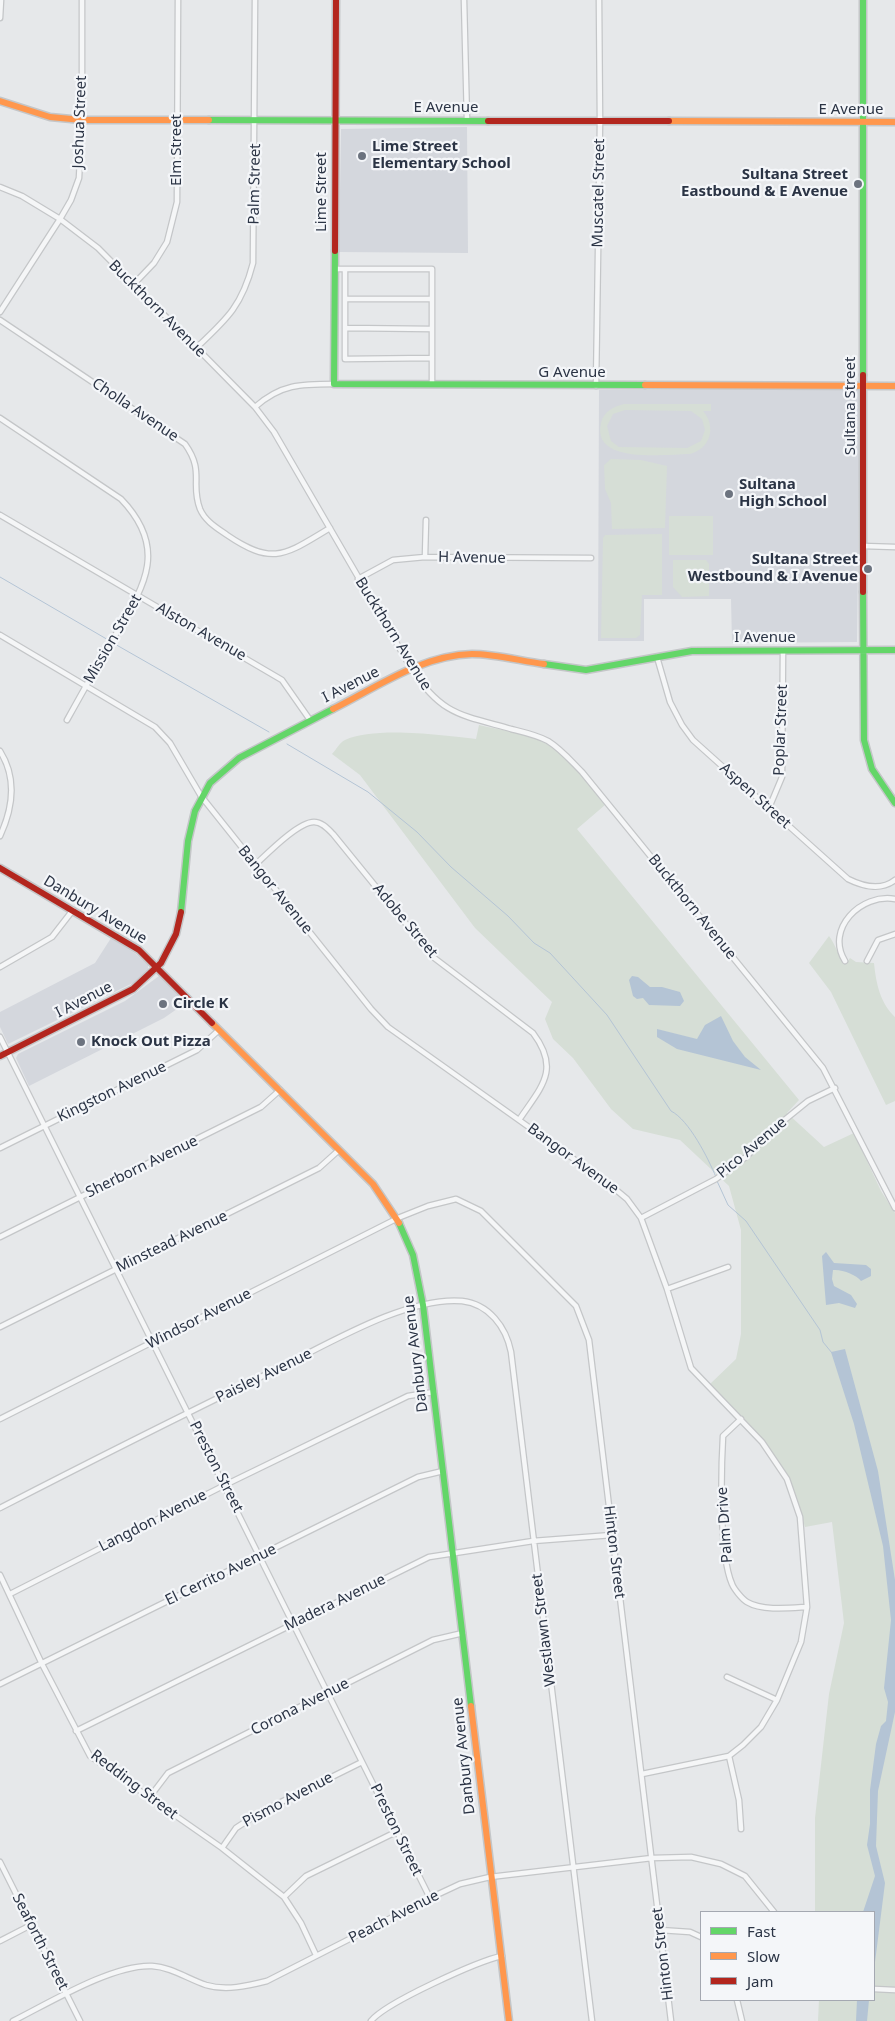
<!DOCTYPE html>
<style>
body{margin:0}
#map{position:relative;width:895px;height:2021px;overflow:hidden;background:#e6e8ea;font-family:"Noto Sans",sans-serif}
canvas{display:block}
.legend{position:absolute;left:700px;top:1911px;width:175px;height:90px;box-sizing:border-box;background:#f4f6f9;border:1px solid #a4a8b1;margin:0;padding:6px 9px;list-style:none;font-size:15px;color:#2b3445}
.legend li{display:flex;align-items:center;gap:10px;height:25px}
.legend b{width:25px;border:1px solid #a4a8b1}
</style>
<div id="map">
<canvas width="895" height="2021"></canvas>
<ul class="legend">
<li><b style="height:6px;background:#63d668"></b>Fast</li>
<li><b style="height:6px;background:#ff974d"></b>Slow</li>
<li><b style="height:6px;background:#b3261e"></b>Jam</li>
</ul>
</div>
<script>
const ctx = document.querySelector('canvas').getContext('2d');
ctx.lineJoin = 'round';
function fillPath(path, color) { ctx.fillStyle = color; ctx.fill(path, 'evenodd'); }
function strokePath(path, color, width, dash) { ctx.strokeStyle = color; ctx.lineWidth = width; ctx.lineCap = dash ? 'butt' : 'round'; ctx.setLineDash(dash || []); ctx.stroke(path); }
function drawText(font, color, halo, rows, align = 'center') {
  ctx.font = font + ' "Noto Sans",sans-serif'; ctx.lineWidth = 4.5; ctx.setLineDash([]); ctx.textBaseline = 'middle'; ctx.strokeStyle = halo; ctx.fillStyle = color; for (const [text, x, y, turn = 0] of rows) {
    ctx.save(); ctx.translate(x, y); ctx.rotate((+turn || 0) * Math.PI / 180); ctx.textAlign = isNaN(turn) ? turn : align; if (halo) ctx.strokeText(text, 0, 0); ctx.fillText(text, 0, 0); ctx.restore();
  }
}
const built = new Path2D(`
 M467,127L468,253L339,252L341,129Z
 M599,390H860L857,642L732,643L731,599H644V641H598Z
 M111,938L136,954L148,965V969L135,982L8,1044L0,1027V1012L95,963Z
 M159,976L187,1002L164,1018L29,1086L16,1058L18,1054L125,1001Z`);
const green = new Path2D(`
 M624,404H711V411H703C717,427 710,449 690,454C666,454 591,465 601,423C604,411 613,407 624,404ZM625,410L691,411L702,419L705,430L701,441L687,448L619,447L611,441L607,426L613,414Z
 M611,459L641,460L667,466L665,528L612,529L611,503L605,489L604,465Z
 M669,516H713V555H669Z
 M662,534V595H642L640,635L636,638H601L603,538L605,535Z
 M673,560H706L709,564V596L682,597L673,587Z
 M479,725C499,730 521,732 539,740C568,753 586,782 605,805L577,829L799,1100L787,1113L824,1147L854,1133L881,1191L895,1213V2021H818L819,2000H874V1912H815V1818L829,1694L844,1623L832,1522L805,1527C787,1459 757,1433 710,1384L736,1359L741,1334V1230L729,1186L680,1140L633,1129L611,1109L573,1058L553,1039L545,1019L552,1002L475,928L360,775L332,754C336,750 340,742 345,740C374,726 443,735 476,739Z
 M829,936C836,945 837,955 846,964L850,958L856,962L874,963C876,983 880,1003 895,1017V1101L886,1105L831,992L809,963Z`);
const water = new Path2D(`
 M632,976L638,977L650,987H662L680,992L684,1001L680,1006L649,1005L643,998L637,999L633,996L629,980Z
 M721,1016L733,1041L745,1057L761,1070L677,1049L657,1037V1029L697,1039L705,1025Z
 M826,1252L834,1263L866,1265L871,1269V1276L861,1281C857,1275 842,1269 833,1270L832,1279L834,1286L851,1295L857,1304L855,1308L839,1303L826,1305L822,1256Z
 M845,1349L878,1471L895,1580V1712L878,1791L876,1846L885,1883L874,1970V1912H863L875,1876L867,1845L870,1824V1790L876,1744L881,1726L886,1721L888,1702L884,1688L891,1620L883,1546L854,1424L831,1352Z
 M857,2000H869L867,2021H856Z`);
const stream = new Path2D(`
 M0,577L110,641
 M113,643L269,732
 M287,744L368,792L417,832L451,867L508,916L534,943L550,953L607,1015L671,1111C689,1120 708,1158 716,1177
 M717,1181L728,1205L746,1221L820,1330L823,1342L832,1353`);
const street = new Path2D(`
 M464,0L467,120
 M0,18L1,0
 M0,187L22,196L60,219L98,248L255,407L274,432L411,668C441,715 461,715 511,729C523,732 537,735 548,741C561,749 571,761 582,772L823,1068L895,1208
 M335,269H432V384
 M345,269V359L432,358
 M132,286L154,263L167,242L177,202L178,0
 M345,299H432
 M0,312L60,219L71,200L79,178L82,120V0
 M0,320L185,444C205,472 190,483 200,509C205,521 217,528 227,535C274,567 286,554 330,528
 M345,328L432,329
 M195,349C227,319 242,306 253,263L255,0
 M596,386L600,122L599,0
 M255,407C281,384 301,384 334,384
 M0,418L121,499C170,550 143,588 113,639C97,666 82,693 67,720
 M0,515L282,680L310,720
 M863,546L895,547
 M425,557L426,520
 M358,579L393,560L425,557L591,558
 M0,635L155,727L170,743L201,796L371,1009L388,1027L609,1184L627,1199L641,1218L667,1289L691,1368L762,1442L787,1479L800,1517L807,1607L801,1642L777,1700L761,1727L743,1745L729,1756L642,1774
 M657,657L670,702L682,725L693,740L848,879C862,886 881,891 895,880
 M0,751C17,778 13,808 0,836
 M769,808L782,777L783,650
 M255,865C267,854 298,822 314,822C322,822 328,829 333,834L433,957L533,1033C561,1070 541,1087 519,1120
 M845,961C825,929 861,893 895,899
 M867,961L878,940L895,934
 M0,967L52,937L73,910
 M0,1037L430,1898
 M0,1148L197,1050L219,1030
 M641,1218L716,1179L746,1157L776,1127L808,1101L835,1088
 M0,1237L261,1107L280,1090
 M667,1289L728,1267
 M0,1327L319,1168L339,1150
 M0,1419L398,1218L428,1206L456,1199L481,1211L576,1306L589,1340L671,2021
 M741,1419L723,1436C721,1471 719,1554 732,1584C734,1589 742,1599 747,1602C762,1611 790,1608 807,1607
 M0,1508C91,1461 183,1415 275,1370C325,1346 406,1296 462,1301C489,1304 506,1327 511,1352L592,2021
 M0,1575L42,1664L90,1756L222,1848L284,1897L301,1923L316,1955
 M10,1594L225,1485L408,1396L434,1392
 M727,1677L777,1700
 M0,1684L418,1477L443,1471
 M76,1731L429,1557L533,1541L612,1535
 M729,1756L739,1800L741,1829
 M149,1798L168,1773L433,1640L463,1633
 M222,1848L236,1828L259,1813L362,1762
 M0,1862L80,2021
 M284,1897L306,1876L396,1832
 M660,1930L690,1932L701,1937
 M0,1941L31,1925
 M874,1989L895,1990
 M737,2000L742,2021
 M13,2021C49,2003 113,1964 152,1966C171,1967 188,1979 206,1985C226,1991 247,1986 267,1981L430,1898L460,1884L490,1877L652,1858L691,1857L721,1864L745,1876L774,1912
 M371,2021C385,2003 478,1961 502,1956`);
const fast = new Path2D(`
 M863,0V375
 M209,120L488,121
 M335,251L334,384L645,385
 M863,592L864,740L872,769L895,803
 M544,664L586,670L692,651L895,650
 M181,912L188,841L195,811L210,783L239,758L333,709
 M399,1223L413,1255L423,1305L471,1706`);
const slow = new Path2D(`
 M0,101L50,117L82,120H209
 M669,121L895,122
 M645,385L895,386
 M333,709C377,687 422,655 472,654C495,654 521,661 544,664
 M212,1023L373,1184L399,1223
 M471,1706L509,2021`);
const jam = new Path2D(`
 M488,121H669
 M335,251L336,0
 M863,375V592
 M0,868L139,950L212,1023
 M0,1056L133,989L161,963L176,934L181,912`);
const markers = [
 [362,156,5,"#6c737f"],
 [858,184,5,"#6c737f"],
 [729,494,5,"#6c737f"],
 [868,569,5,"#6c737f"],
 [163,1004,5,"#6c737f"],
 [81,1042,5,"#6c737f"]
];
const streetNames = [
 ["E Avenue",446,108],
 ["E Avenue",851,110],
 ["Joshua Street",80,122,-88],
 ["Elm Street",177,150,-90],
 ["Palm Street",255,184,-89],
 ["Lime Street",322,192,-90],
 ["Muscatel Street",599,193,-89],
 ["Buckthorn Avenue",157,309,45],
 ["G Avenue",572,373],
 ["Sultana Street",851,406,-90],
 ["Cholla Avenue",135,410,34],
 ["H Avenue",472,558,1],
 ["Alston Avenue",201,632,30],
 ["Buckthorn Avenue",393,634,58],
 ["I Avenue",765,638],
 ["Mission Street",113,639,-60],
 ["I Avenue",351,685,-27],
 ["Poplar Street",781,730,-88],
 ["Aspen Street",755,796,42],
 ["Bangor Avenue",275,890,51],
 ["Buckthorn Avenue",692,907,51],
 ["Danbury Avenue",95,910,31],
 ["Adobe Street",405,921,50],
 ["I Avenue",84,1000,-27],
 ["Kingston Avenue",112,1092,-26],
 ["Pico Avenue",752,1148,-40],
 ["Bangor Avenue",573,1159,36],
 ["Sherborn Avenue",142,1167,-26],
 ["Minstead Avenue",172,1242,-26],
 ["Windsor Avenue",199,1319,-27],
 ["Danbury Avenue",416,1354,-97],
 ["Paisley Avenue",264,1376,-26],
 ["Preston Street",216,1467,63],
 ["Langdon Avenue",153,1521,-27],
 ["Palm Drive",725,1525,-94],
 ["Hinton Street",614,1552,83],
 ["El Cerrito Avenue",221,1575,-26],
 ["Madera Avenue",335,1603,-26],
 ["Westlawn Street",544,1630,-97],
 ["Corona Avenue",300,1707,-27],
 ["Danbury Avenue",464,1756,-96],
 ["Redding Street",134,1785,37],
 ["Pismo Avenue",288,1800,-28],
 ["Preston Street",396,1830,64],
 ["Peach Avenue",394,1917,-27],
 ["Seaforth Street",40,1942,63],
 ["Hinton Street",663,1954,-97]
];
const poiNames = [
 ["Lime Street",372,147],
 ["Elementary School",372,164],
 ["Sultana Street",848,175,"right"],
 ["Eastbound & E Avenue",848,192,"right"],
 ["Sultana",739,485],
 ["High School",739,502],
 ["Sultana Street",858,560,"right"],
 ["Westbound & I Avenue",858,577,"right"],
 ["Circle K",173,1004],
 ["Knock Out Pizza",91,1042]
];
fillPath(built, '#d4d7dd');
fillPath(green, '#d6ded6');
fillPath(water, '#b4c4d5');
strokePath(stream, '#b4c4d5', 1);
strokePath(street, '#c4c6c8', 7);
strokePath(fast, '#c4c6c8', 9);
strokePath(slow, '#c4c6c8', 9);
strokePath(jam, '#c4c6c8', 9);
strokePath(street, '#f5f6f7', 4.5);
strokePath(fast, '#63d668', 6);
strokePath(slow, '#ff974d', 6);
strokePath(jam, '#b3261e', 6);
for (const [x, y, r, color] of markers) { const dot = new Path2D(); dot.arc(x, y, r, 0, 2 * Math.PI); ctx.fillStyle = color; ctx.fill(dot); strokePath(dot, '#f4f6f9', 2); }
drawText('15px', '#2b3445', '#f4f6f9', streetNames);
drawText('bold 15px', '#2b3445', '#f4f6f9', poiNames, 'left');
</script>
